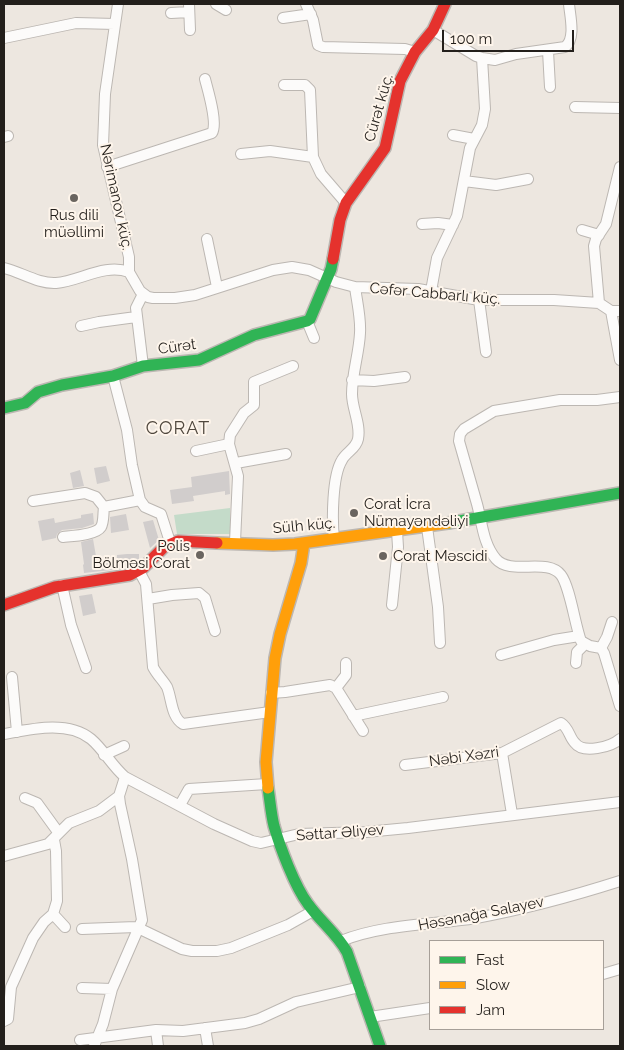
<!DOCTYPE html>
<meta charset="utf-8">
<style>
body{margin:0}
#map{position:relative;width:624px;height:1050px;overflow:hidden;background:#ede7e0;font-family:Raleway,sans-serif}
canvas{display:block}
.frame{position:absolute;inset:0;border:5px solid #231f1b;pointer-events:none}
.legend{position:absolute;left:429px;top:940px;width:175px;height:90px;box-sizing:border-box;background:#fef5eb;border:1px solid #a69f98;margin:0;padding:6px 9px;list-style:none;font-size:15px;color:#231f1b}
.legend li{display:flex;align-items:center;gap:10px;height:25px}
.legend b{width:25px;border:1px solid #a69f98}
.scale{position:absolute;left:442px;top:30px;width:132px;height:22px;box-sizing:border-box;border:2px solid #231f1b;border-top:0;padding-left:6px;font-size:15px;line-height:18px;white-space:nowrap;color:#231f1b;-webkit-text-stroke:4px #fef5eb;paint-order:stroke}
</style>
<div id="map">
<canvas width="624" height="1050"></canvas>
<div class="frame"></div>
<ul class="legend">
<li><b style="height:6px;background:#30b455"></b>Fast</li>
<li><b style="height:6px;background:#ff9f0a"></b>Slow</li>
<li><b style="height:6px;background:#e5322d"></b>Jam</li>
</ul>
<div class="scale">100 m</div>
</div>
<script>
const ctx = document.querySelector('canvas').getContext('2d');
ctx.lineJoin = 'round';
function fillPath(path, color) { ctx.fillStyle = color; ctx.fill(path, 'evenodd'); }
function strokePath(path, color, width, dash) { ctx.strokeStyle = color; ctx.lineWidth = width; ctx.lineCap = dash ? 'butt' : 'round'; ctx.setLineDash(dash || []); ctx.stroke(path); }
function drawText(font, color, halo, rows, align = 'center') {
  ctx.font = font + ' Raleway,sans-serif'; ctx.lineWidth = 4; ctx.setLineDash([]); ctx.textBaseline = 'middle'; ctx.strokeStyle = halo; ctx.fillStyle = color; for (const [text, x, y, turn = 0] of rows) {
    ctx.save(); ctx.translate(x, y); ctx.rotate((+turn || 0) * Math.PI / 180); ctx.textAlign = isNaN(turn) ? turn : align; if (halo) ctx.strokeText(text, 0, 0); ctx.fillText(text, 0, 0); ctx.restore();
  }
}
const green = new Path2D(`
 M230,508V534H177L174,515Z`);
const building = new Path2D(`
 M106,466L110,481L97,484L94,468Z
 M80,470L84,486L73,488L70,473Z
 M229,471L230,494L225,495V491L193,496L194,501L172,504L170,490L192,487L191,477Z
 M93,513L94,524L82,528L62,530L57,534L56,538L42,541L38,521L54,518L55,523L81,518V515Z
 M126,514L129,530L111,533L110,517Z
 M153,520L159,540L150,548L143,522Z
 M93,539L97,562L117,560V555L127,554H139V560L133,564L120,569L84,573L83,565L84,564L81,542Z
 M92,594L96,613L83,616L79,596Z`);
const street = new Path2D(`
 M118,4L105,94L103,145L129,257V272
 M189,4L190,30
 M216,4L226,10
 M306,4L313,20L318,45L323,47L405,49L415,52
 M171,13L189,12
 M283,18L311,14
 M4,38L76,23L115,24
 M548,51L550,87
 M482,58L495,60L516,54L565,47C576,39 570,16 569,4
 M284,85H305L310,90L313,157L321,174L346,203
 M575,107L620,108
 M453,135L474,139
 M4,137L8,136
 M241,154L270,151L313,157
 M107,167L212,133C218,123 208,91 205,79
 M464,181L496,185L528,179
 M422,224L438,223L453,225
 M582,230L599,235
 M207,239L217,287
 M4,268C21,272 38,284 56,283C80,281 105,263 129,272L140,291L148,297L153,298H175L195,295L273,270L292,267L309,270L336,282L355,287L418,289L479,300H554L599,303L611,311H620
 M431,291L437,258L457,216L470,148L482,125L485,109L482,58L476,56L433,30
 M479,300L486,352
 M599,303L594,246L596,239L606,224L620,167
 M611,311L620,360
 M307,321L314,338
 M81,326L99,322L136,317
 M143,366L136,308L143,294
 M113,376L127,430L132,465L140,500L145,507L161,514L170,542
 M352,380L374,381L405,377
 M620,397L597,400H560L494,411L464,429L460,434L459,441C465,462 471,483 477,504C482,522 483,544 496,559C511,576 547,557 561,575C570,587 575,625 581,641L590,646L601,648L604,653L620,706
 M196,451L229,444
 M236,463L286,454
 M33,501L85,493L96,497L104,507L140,500
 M427,527L438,607L440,643
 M63,537C72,536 96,535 101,527C104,522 103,514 104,507
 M334,539C332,520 332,476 342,460C346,452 356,449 358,439C361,424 352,409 352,394C352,373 359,354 360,333C361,318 357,302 355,287
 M235,542L238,476L229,444L230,435L244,413L254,405V382L293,366
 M139,571L146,584L153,667C157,675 163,680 167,687C172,699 171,717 183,724L270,712
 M62,585L71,625L86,668
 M148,599L172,595L199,593L205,598L215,631
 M392,605L398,547L397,531
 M601,648L607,637L612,622
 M501,655L554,640L579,636
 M576,663L577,652L585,644
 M12,677L17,732
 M336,688L346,675V663
 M271,693L285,692L330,685L336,688L363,731
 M353,716L443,697
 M4,734C31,729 68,720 91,739C104,750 112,766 125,777L214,824L252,841L261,843L299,834L366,832L408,828L620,802
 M502,753L512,814
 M104,755L124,746
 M405,765L502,753L561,723C569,728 569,737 575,743C583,754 611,747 620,739
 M25,798L37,803L58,832
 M180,805L189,789L267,784
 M4,856L48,844L69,823L99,811L119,796
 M53,914L65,927
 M82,929L136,927L182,949L192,951H217L231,948L288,925L313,911
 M341,941C383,924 432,925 476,918C525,909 573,896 620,881
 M603,974L620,969
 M82,988L112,989
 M370,1017L430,1008
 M4,1021L8,1019L11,987L33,938L44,922L53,914L57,901L56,851L54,840
 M205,1028L208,1046
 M156,1030L158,1046
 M80,1040L156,1030L183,1031L245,1023L259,1019L296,1002L360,987
 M94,1046L103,1024L112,989L142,920L132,859L120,804L119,796L125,777`);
const fast = new Path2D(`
 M4,408L25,403L38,392L62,385L113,376L143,366L199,360L254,335L307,321L310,319L331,269L333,259
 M448,523L620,493
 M268,788C270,800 271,814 274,826C280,847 295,887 308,904C320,921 337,934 347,952L380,1046`);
const slow = new Path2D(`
 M217,543L273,545L295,544L448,523
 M268,788L266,762L275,658L280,634L301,563L304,543`);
const jam = new Path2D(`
 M333,259L340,220L346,203L385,148L400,81L415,52L433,30L445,4
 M4,605L55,587L130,575L143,568L164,547L178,541L217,543`);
const markers = [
 [74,198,5,"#6a6560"],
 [354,513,5,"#6a6560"],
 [200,555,5,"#6a6560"],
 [383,556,5,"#6a6560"]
];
const streetNames = [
 ["Cürət küç.",379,108,-74],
 ["Nərimanov küç.",116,197,78],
 ["Cəfər Cabbarlı küç.",435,294,5],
 ["Cürət",177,347,-8],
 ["Sülh küç.",304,526,-5],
 ["Nəbi Xəzri",464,757,-8],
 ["Səttar Əliyev",340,833,-4],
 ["Həsənağa Salayev",481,914,-11]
];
const poiNames = [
 ["Rus dili",74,215,"center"],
 ["müəllimi",74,232,"center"],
 ["Corat İcra",364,504],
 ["Nümayəndəliyi",364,521],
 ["Polis",190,546,"right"],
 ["Bölmәsi Corat",190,563,"right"],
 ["Corat Məscidi",393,556]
];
const quarterNames = [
 ["CORAT",178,429]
];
fillPath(green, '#c4dbc9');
fillPath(building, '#d1cdcc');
strokePath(street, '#bcb7b2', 12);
strokePath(fast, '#bcb7b2', 14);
strokePath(slow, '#bcb7b2', 14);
strokePath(jam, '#bcb7b2', 14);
strokePath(street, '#fcfbfa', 10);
strokePath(fast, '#30b455', 11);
strokePath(slow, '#ff9f0a', 11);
strokePath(jam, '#e5322d', 11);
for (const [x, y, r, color] of markers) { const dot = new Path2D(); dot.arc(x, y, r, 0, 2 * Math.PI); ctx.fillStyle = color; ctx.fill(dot); strokePath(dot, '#fef5eb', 2); }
drawText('15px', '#231f1b', '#fef5eb', streetNames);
drawText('15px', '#231f1b', '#fef5eb', poiNames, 'left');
ctx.letterSpacing = '1px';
drawText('18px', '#50483e', '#fef5eb', quarterNames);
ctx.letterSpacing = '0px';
</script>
